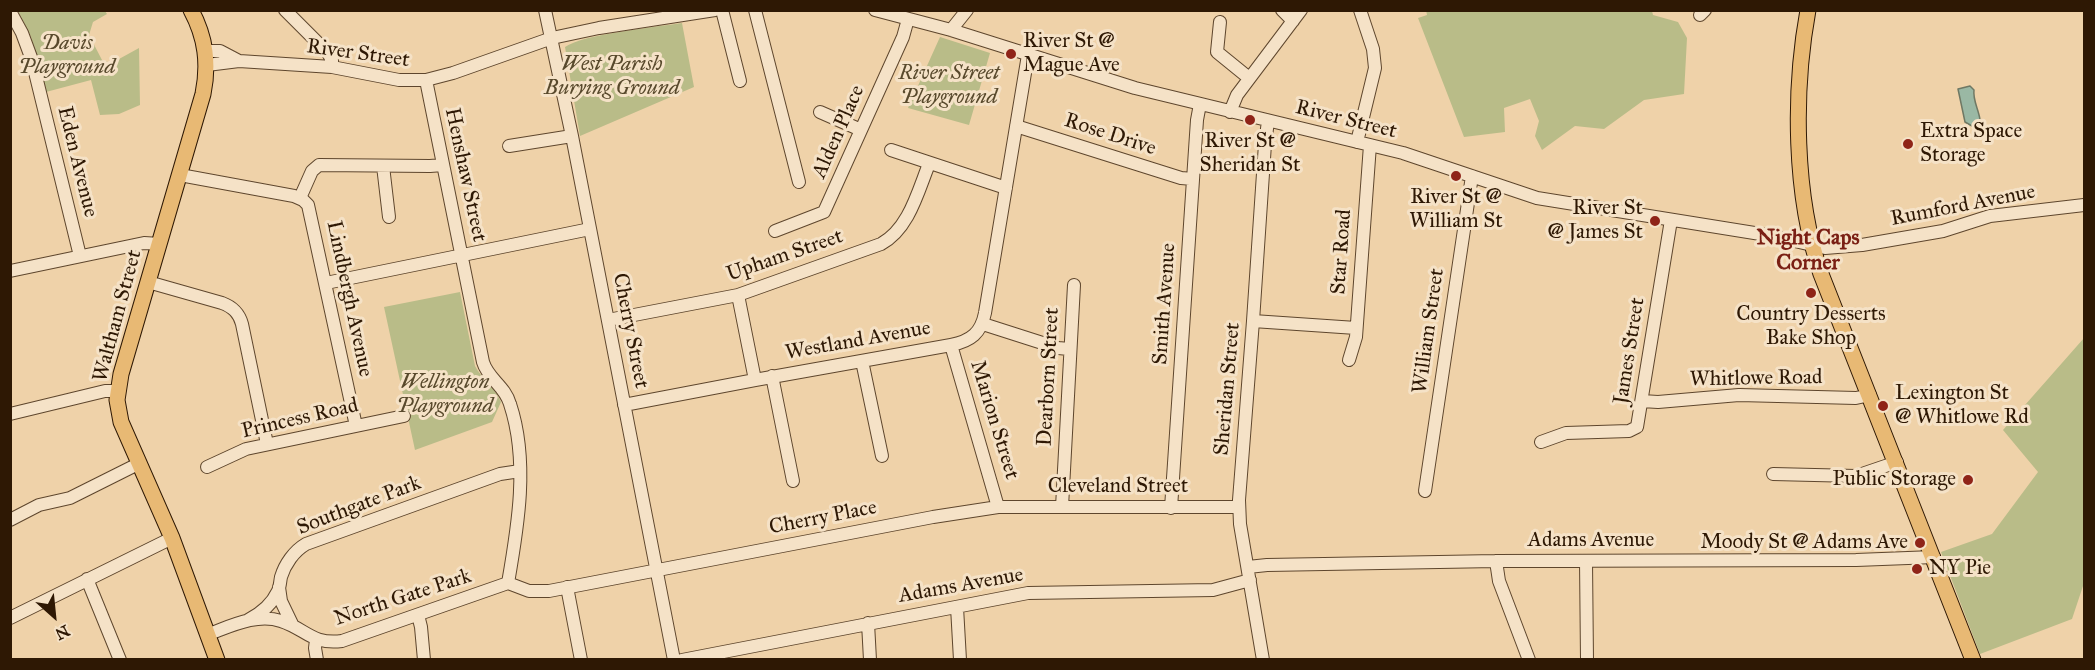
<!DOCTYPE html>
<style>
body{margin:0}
#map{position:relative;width:2095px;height:670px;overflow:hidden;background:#efd2a9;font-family:"IM FELL Great Primer",serif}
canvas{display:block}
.frame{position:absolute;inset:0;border:12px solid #2e1804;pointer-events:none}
.north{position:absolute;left:24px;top:586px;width:60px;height:60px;-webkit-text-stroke:4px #f5e2c7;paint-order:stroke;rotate:153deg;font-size:16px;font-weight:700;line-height:24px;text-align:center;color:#2e1804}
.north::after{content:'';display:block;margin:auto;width:21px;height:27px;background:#2e1804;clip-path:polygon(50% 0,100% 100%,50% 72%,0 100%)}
</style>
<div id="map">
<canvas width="2095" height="670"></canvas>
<div class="frame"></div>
<div class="north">N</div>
</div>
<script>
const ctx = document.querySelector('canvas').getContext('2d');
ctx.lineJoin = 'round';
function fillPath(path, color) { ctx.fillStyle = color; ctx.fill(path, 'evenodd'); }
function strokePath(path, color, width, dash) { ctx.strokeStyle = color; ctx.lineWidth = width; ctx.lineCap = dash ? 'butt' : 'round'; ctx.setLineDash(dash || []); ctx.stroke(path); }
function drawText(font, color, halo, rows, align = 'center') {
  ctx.font = font + ' "IM FELL Great Primer",serif'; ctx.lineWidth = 6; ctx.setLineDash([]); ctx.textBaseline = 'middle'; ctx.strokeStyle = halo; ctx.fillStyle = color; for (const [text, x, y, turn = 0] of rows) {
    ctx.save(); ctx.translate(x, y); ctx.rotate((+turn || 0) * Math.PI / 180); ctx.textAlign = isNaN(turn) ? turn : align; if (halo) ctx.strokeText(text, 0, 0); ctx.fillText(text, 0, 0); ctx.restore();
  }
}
const green = new Path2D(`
 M1426,10L1652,11L1653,15L1678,22L1687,38L1684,94L1644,100L1604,129L1575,126L1542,150L1535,136L1539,121L1530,99L1504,108L1505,132L1464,137L1418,18L1427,15Z
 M18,11H105L107,14L93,22L89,35L102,60L117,65L119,59L139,48L140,105L119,114L100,115L91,80L46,92L31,37Z
 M682,23L694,87L580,136L565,47C583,34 657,27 682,23Z
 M940,37L990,53L969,125L908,108Z
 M460,292L475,366C482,379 495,387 501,402L492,422L415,450L384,307Z
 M2084,338V583L2072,619L1980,654L1941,552L1992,534L2038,472L2003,430Z`);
const water = new Path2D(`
 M1970,86L1974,90C1972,103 1984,117 1979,130L1965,122L1958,89Z`);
const minor = new Path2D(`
 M285,10L328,53L332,60V67
 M545,10L572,136L674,660
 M722,10L740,81
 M755,10L799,182
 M875,10L951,30L1135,88L1403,153L1537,198L1773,236L1825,248L1862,245L1943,231L1990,216L2084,205
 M1282,10L1293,21
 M10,11L22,33L32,60L80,256
 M1700,15L1705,10
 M1220,22L1217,52L1249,78
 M951,30L967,10
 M205,51H220L239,61
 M207,65L239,61L332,67L399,80H426L453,73L552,38L599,28L715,10
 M426,80L483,362C488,379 505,386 510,404C529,461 518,526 508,583
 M820,112L861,130
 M1230,112L1237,95L1301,10
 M1016,126L1181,178L1193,179
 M1357,142L1375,68L1373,49L1360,10
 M509,146L572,136
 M891,150L1006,188
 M383,166L389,217
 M180,175L294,196L303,200L308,205L356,426
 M300,198L312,171L319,165L430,166L443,165
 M775,231L824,212L903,37L908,19
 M10,271L144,243L160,244
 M148,282L222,303C233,307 239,313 242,324L267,444
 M326,283L590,229
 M738,295L755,380
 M608,320L738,295L881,244C909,229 918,191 929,164
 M1253,321L1356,328
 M983,324L1058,348L1069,349
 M951,345L998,507
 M1349,360L1356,337L1370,145
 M862,361L882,456
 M772,376L793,481
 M1642,401L1658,402L1739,395L1856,398L1870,395
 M624,405L755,380L951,345C971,341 981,333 985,313L1028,55
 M10,414L105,391H118
 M1541,442L1566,433L1629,431L1637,427L1671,220
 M207,467L246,449L404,416
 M1773,474L1856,476L1897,462
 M1425,491L1472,176
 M1062,507L1074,285
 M1171,508L1197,120L1200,104
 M10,520L39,505L70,498L140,463
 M1496,561L1499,581L1529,660
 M1586,561L1587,660
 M1248,567L1267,565L1496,561L1856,560L1934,557
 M87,579L120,660
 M508,583L529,591H549L933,517L998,507H1239
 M279,587L281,601L293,626
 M567,587L581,660
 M957,607L960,660
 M418,615L421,627L424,660
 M10,618L172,538
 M248,620C260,614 272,604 278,591C280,587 280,582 281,577C285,564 294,551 306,544L500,474L520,471
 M868,623L870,660
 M209,634C231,626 257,613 281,621C306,629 312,645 342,641L508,583
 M316,640L315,648L317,660
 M682,660L1028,593L1213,590L1250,580
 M1263,660L1240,524L1239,500L1253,321L1265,144L1268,121`);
const major = new Path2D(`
 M191,10C206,38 209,64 203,94L121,374L117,400L121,422L172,538L217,660
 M1808,10C1793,92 1794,196 1821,274L1973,660`);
const markers = [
 [1011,54,6,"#8f2418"],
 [1250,120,6,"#8f2418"],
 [1908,144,6,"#8f2418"],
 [1456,176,6,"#8f2418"],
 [1655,221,6,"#8f2418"],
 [1811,293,6,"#8f2418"],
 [1883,406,6,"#8f2418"],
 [1968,480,6,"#8f2418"],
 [1920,543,6,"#8f2418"],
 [1917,569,6,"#8f2418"]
];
const poiNames = [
 ["River St @",1023,42],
 ["Mague Ave",1023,66],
 ["Extra Space",1920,132],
 ["Storage",1920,156],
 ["River St @",1250,142,"center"],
 ["Sheridan St",1250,166,"center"],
 ["River St @",1456,198,"center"],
 ["William St",1456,222,"center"],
 ["River St",1643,209,"right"],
 ["@ James St",1643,233,"right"],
 ["Country Desserts",1811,315,"center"],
 ["Bake Shop",1811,339,"center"],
 ["Lexington St",1895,394],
 ["@ Whitlowe Rd",1895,418],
 ["Public Storage",1956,480,"right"],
 ["Moody St @ Adams Ave",1908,543,"right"],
 ["NY Pie",1929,569]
];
const parkNames = [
 ["Davis",67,44],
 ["Playground",67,68],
 ["West Parish",612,65],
 ["Burying Ground",612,89],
 ["River Street",949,74],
 ["Playground",949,98],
 ["Wellington",445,383],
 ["Playground",445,407]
];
const streetNames = [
 ["River Street",358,54,8],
 ["River Street",1346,120,14],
 ["Alden Place",839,132,-66],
 ["Rose Drive",1110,135,18],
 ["Eden Avenue",77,162,76],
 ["Henshaw Street",465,175,78],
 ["Rumford Avenue",1963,206,-11],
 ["Star Road",1342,252,-86],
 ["Upham Street",785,256,-19],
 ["Lindbergh Avenue",349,299,78],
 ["Smith Avenue",1165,304,-86],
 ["Waltham Street",118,316,-75],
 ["Cherry Street",630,331,79],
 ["William Street",1429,331,-82],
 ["Westland Avenue",858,341,-10],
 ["James Street",1630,351,-81],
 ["Dearborn Street",1049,377,-87],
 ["Whitlowe Road",1756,379,-1],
 ["Sheridan Street",1228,389,-85],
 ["Princess Road",300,419,-13],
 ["Marion Street",994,420,73],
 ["Cleveland Street",1118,487],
 ["Southgate Park",359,506,-21],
 ["Cherry Place",823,518,-11],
 ["Adams Avenue",1591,541],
 ["Adams Avenue",961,586,-10],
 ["North Gate Park",403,598,-18]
];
const neighbourhoodNames = [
 ["Night Caps",1808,239],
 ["Corner",1808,264]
];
fillPath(green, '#b9bc88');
fillPath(water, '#9ab8a4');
strokePath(water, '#6f7864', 1.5);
strokePath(minor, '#5e462d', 14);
strokePath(major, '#2e1804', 17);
strokePath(minor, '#f5e2c7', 12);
strokePath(major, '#e8b974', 15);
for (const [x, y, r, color] of markers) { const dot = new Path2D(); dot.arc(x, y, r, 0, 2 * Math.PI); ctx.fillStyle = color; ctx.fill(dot); strokePath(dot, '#f5e2c7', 2); }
drawText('21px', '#2e1804', '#f5e2c7', poiNames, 'left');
drawText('italic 21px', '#58492c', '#f5e2c7', parkNames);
drawText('21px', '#2e1804', '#f5e2c7', streetNames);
drawText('bold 22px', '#7a1f14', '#f5e2c7', neighbourhoodNames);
</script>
